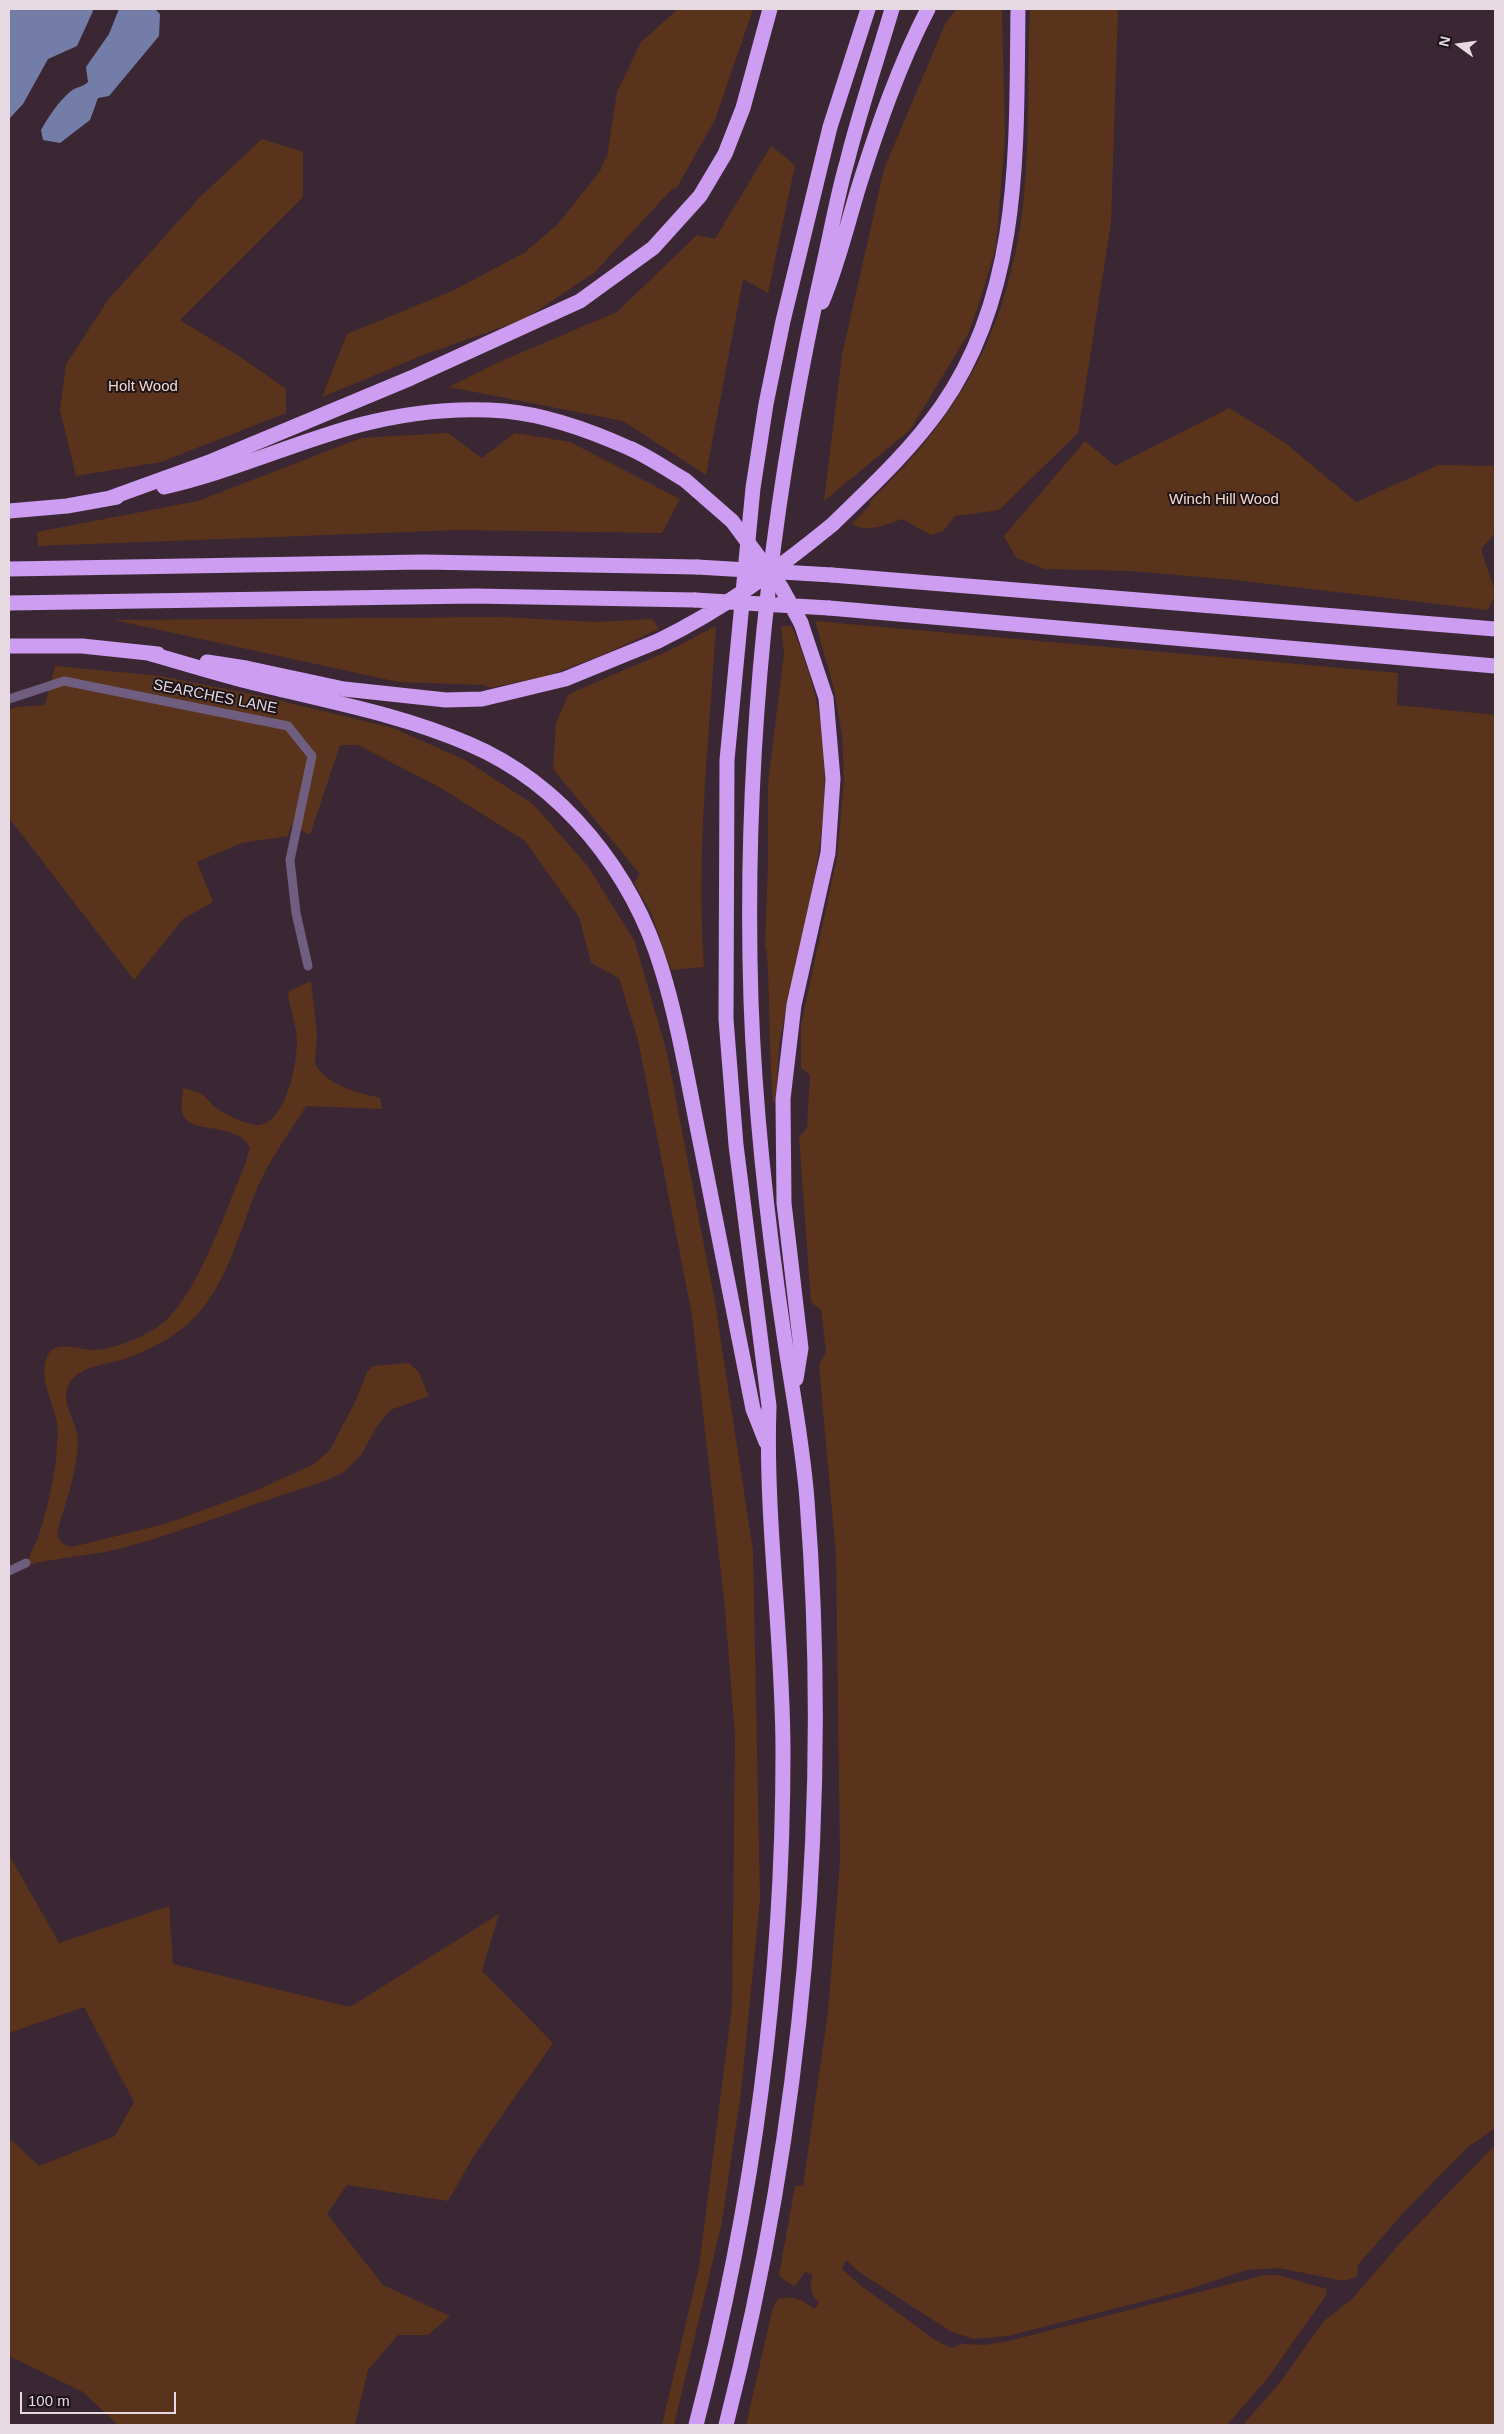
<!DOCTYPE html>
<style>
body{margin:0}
#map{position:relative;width:1504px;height:2434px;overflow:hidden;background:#3b2733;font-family:Arial,sans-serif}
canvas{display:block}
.frame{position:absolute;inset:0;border:10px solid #e7d9e1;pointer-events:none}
.north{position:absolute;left:1434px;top:20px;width:50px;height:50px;-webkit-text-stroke:4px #1c1319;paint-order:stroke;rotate:284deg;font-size:14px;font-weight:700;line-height:20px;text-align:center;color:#e7d9e1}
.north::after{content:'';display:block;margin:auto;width:18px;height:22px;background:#e7d9e1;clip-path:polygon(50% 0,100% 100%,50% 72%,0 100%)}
.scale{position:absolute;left:20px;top:2392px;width:156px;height:22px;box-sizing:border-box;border:2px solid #e7d9e1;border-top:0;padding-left:6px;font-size:15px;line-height:18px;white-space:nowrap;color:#e7d9e1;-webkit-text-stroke:4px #1c1319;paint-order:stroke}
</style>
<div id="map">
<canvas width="1504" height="2434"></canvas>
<div class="frame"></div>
<div class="north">N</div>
<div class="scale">100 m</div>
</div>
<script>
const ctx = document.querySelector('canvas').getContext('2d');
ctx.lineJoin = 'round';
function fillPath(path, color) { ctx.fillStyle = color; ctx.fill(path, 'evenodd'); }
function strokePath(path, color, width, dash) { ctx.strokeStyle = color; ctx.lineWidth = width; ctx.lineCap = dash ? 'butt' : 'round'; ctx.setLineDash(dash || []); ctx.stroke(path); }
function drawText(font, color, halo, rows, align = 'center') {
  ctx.font = font + ' Arial,sans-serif'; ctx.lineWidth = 4; ctx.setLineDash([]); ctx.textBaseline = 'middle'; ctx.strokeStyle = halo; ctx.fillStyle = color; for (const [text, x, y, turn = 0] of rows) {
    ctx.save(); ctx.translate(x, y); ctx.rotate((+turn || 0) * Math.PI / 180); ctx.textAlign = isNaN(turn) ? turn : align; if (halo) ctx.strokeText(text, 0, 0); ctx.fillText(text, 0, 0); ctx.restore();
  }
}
const green = new Path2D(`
 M678,9H753L715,120L676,189L673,188L595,272L525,319L426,354L322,397L347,334L452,291L524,253L557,225L600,171L606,157L616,161L607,157L617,92L641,42Z
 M957,9H1002L1005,137L996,247L980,301L968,334L910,430L824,501L842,355L884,169L946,22Z
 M1030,9H1118L1111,223L1078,433L999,510L955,516L943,531L931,535L902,519C887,524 867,534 852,524L871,504L869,502C963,413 1011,325 1024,195C1030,133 1027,71 1030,9Z
 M262,139L303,152V197L180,320L242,358L286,389V413L161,462L76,476L60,410L66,364L108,300L200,197Z
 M771,146L795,165L768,293L743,279L706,475L623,421L449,387L499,362L617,312L697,235L715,239Z
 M1229,408L1284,442L1356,502L1439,465L1495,466V533L1481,549L1495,591V596L1488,610L1235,580L1131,571L1045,569L1016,558L1004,536L1085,441L1115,466Z
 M448,433L482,458L515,433L570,442L680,499L662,533L459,530L38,546L37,532L198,501L361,438Z
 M501,617L596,622L653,619L659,629L600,656L547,676L490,688L484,685L398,682L114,620Z
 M815,621L1398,673L1397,705L1495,715V2128L1467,2148L1402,2214L1358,2265L1357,2277L1344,2281L1279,2268L1247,2270L1183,2291L1008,2336L973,2339L950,2331L859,2272L846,2260L842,2269L860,2285L935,2340L951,2348L962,2344L984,2345L1009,2341L1265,2275H1278L1327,2289L1325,2297L1267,2379L1227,2425H746L773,2307L778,2299C793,2295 803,2300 814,2309L819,2303C810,2292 809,2289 813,2275L805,2272L795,2286L787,2282L779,2275L795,2186H803L828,2012L840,1861L836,1555L819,1366L826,1352L821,1310L811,1302L799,1137L807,1128L810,1075L801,1068V1025L837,857L844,780L842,735L834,689Z
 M791,625C809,665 821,709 824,753C830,841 799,947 781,1034C777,1051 779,1093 773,1104C769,1054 770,1003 767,953L765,946L768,863V783L784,654L781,627Z
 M716,626C709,740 696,853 704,967L671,970L651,913L634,883L640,874L553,769L556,723L569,694L668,651Z
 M55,666L161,676L256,695L393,728L465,760L533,804L587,865L635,942L667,1053L715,1302L753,1551L760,1899L741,2092L722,2222L674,2425H662L699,2267L732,2006L735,1736L725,1609L692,1315L638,1040L619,978L591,963L579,917L525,841L441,788L358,745H340L310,835L291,825L288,836L242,843L197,862L213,902L183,919L134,980L9,818V710L17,707L45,705Z
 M311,981L317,1034L315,1064C327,1086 357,1092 380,1098L382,1109L306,1106C291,1131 271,1157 259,1184C239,1231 229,1282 193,1319C176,1337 148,1350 125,1359C106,1365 78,1365 68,1386C61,1401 74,1418 77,1433C81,1463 65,1504 57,1533C59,1542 63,1544 72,1547L165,1524L253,1492L314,1464L330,1450L356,1400L367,1372L373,1366L409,1363L418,1371L429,1396L390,1410L376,1428L361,1455L344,1472L323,1482C258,1501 195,1528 130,1546C96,1556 62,1556 28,1565C29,1554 34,1548 38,1537C47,1512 56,1472 57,1445C58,1437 58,1426 56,1418C51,1399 37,1372 49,1353C57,1341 80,1349 92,1350C113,1350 138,1339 156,1328C194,1306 227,1207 245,1164L250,1148C237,1119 185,1137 182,1111C180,1105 183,1095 183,1088C190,1090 198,1091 204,1096C208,1099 211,1104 215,1107C222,1113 247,1125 257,1125C286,1125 297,1063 297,1041C297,1025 289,1008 288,992Z
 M9,1855L59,1943L169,1906L173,1964L350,2007L499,1914L482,1971L553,2043L475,2154L448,2201L347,2185L327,2214L383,2285L450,2316L428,2335H398L368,2370L355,2425H118L83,2392L9,2356V2138L39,2166L115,2136L134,2102L84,2007L9,2033Z
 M1495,2145V2425H1243L1278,2385L1324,2321L1352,2299L1400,2243Z`);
const water = new Path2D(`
 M9,9H92L93,11L77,46L48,59L23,104L9,119Z
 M119,9H155L160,14L159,36L109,96L98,98L90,120L60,143L43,140L41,130C49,116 58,102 71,91C76,87 83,87 88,82L86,67L109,34Z`);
const street = new Path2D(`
 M9,699L64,681L288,726L312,756L290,860L296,913L308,966
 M9,1571L26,1563`);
const highway = new Path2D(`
 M822,302C838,265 847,225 859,186C878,126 899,65 928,9
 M164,487C231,472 293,443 359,425C405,413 457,407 505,411C547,415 591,431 629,448C648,456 666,469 685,480
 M107,499L212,461L411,378L580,301L653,248L700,196L725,154L743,108L770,9
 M9,511L67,506L117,497
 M833,524C871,487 910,451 941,407C1023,290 1016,145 1018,9
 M9,569L423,562L697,567
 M832,575L1495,629
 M9,603L474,596L695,600
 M829,608L1495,666
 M9,646H82L158,654
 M148,653C183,663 218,674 254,683C326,701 400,714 469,744C563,784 633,873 662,970C679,1025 689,1088 701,1146C719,1233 736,1321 753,1409L766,1442
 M207,662L246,668L344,689L446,700L482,699L565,679L658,641
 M796,1379L801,1348L784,1203L783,1099L794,1005L828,853L833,779L826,698L801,623
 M696,2425C753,2206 783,1979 783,1752C783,1636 765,1521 769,1406L736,1145L726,1019L727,760L753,488L766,404L783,321L830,127L868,9
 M726,2425C803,2124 831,1810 807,1500C803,1447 793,1395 785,1342C768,1229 755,1115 751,1001C743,751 770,501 825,258C832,226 838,193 847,162C860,110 877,60 892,9`);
const highwayBridge = new Path2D(`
 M685,480L732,521L781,587L801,623
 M697,567L832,575
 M695,600L829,608
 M658,641C722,610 778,569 833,524`);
const parkNames = [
 ["Holt Wood",143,387],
 ["Winch Hill Wood",1224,500]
];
const streetNames = [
 ["SEARCHES LANE",215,697,11]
];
fillPath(green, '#59331b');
fillPath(water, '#747da8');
strokePath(street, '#705e80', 9);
strokePath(highway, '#cc9df1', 15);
strokePath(highwayBridge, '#cc9df1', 15);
drawText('15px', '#f7dacb', '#1c1319', parkNames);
drawText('15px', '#e7d9e1', '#1c1319', streetNames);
</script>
